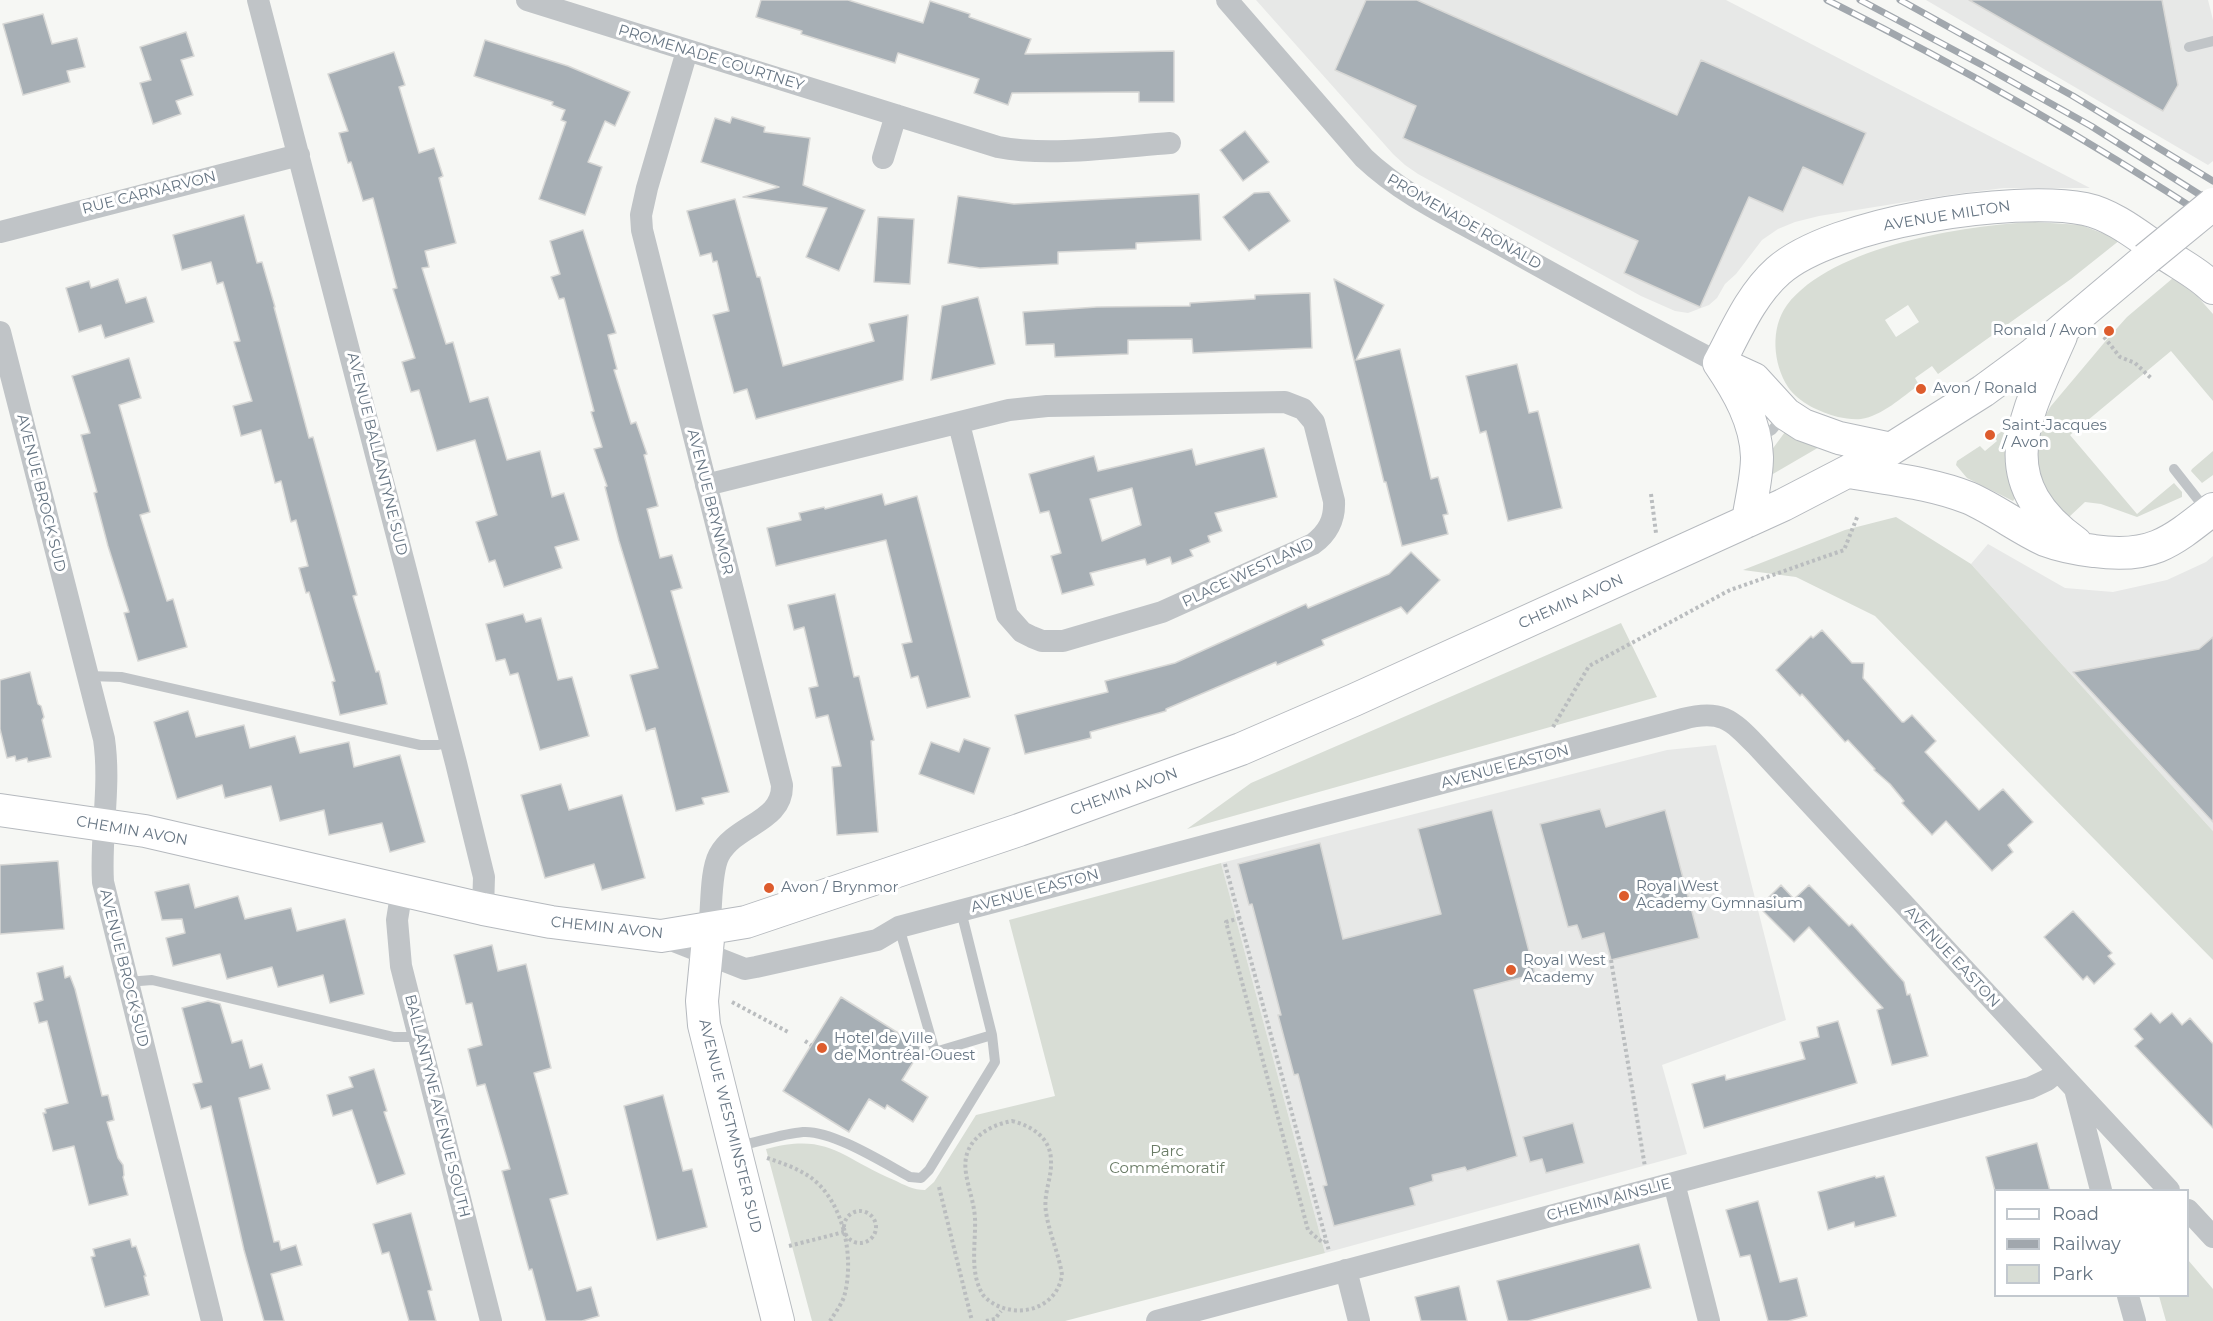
<!DOCTYPE html>
<meta charset="utf-8">
<style>
body{margin:0}
#map{position:relative;width:2213px;height:1321px;overflow:hidden;background:#f6f7f4;font-family:Montserrat,sans-serif}
canvas{display:block}
.legend{position:absolute;left:1994px;top:1189px;width:195px;height:108px;box-sizing:border-box;background:#fff;border:2px solid #c2c8ce;margin:0;padding:8px 10px;list-style:none;font-size:18px;color:#677684}
.legend li{display:flex;align-items:center;gap:12px;height:30px}
.legend b{width:30px;border:2px solid #c2c8ce}
</style>
<div id="map">
<canvas width="2213" height="1321"></canvas>
<ul class="legend">
<li><b style="height:8px;background:#fff"></b>Road</li>
<li><b style="height:8px;background:#a1a7ad"></b>Railway</li>
<li><b style="height:16px;background:#d8ddd5"></b>Park</li>
</ul>
</div>
<script>
const ctx = document.querySelector('canvas').getContext('2d');
ctx.lineJoin = 'round';
function fillPath(path, color) { ctx.fillStyle = color; ctx.fill(path, 'evenodd'); }
function strokePath(path, color, width, dash) { ctx.strokeStyle = color; ctx.lineWidth = width; ctx.lineCap = dash ? 'butt' : 'round'; ctx.setLineDash(dash || []); ctx.stroke(path); }
function drawText(font, color, halo, rows, align = 'center') {
  ctx.font = font + ' Montserrat,sans-serif'; ctx.lineWidth = 6; ctx.setLineDash([]); ctx.textBaseline = 'middle'; ctx.strokeStyle = halo; ctx.fillStyle = color; for (const [text, x, y, turn = 0] of rows) {
    ctx.save(); ctx.translate(x, y); ctx.rotate((+turn || 0) * Math.PI / 180); ctx.textAlign = isNaN(turn) ? turn : align; if (halo) ctx.strokeText(text, 0, 0); ctx.fillText(text, 0, 0); ctx.restore();
  }
}
const built = new Path2D(`
 M1256,0H1726L2090,188H2004L1955,194L1819,216L1795,222L1778,229L1762,240L1736,274L1725,284L1717,298L1709,305L1688,313L1675,311L1641,296L1418,174L1405,165L1393,154Z
 M1926,0H2208L2213,20V161L2208,165Z
 M1988,544L2065,588L2113,592L2167,580L2206,562L2213,556V831L1971,564Z
 M1716,745L1786,1020L1662,1065L1687,1154L1325,1253L1221,863L1667,750Z`);
const green = new Path2D(`
 M2035,222L2081,225L2120,240L2071,279L1938,374L1932,366L1915,378L1919,385C1902,397 1882,416 1861,419C1853,420 1845,418 1838,417C1820,412 1799,403 1788,387C1773,364 1770,328 1787,305C1832,246 1965,225 2035,222ZM1908,305L1919,322L1896,337L1885,320Z
 M2173,278L2197,296L2213,314V401L2171,351L2070,435L2137,514L2174,483L2182,492V497L2137,517L2101,504L2085,502L2069,517L2060,509L2041,482L2037,467L2036,431L2051,406L2109,337L2127,317Z
 M2008,427L2011,428L2016,497L2013,501L1967,478L1956,465L1957,461L1980,446L1985,451L1997,441L1994,437Z
 M1785,432L1821,446L1766,478L1771,451Z
 M2213,451V475L2202,483L2191,471L2192,469Z
 M1896,517L1971,564L2213,831V960L1875,616L1796,577L1743,570L1845,530Z
 M1621,623L1657,697L1187,829L1251,783Z
 M1221,863L1325,1253L1065,1321H812L766,1149C829,1132 841,1158 894,1180C904,1185 914,1190 925,1190L934,1182L976,1115L1055,1096L1009,920Z
 M2188,1260L2213,1289V1321H2166L2159,1296H2188Z`);
const building = new Path2D(`
 M761,0H848L923,23L930,1L970,14L969,17L1031,39L1025,54L1174,51V102H1139V92L1012,93L1008,105L974,93L979,79L898,53L895,63L801,34L802,31L756,17Z
 M1366,0H1417L1677,115L1701,60L1866,133L1843,185L1803,167L1783,212L1749,197L1700,307L1624,273L1638,241L1403,138L1416,106L1335,70Z
 M1969,0H2162L2178,85L2163,111Z
 M43,14L52,44L77,38L85,67L67,71L70,82L23,95L3,24Z
 M186,32L194,56L181,60L193,95L176,101L181,114L153,124L140,83L151,80L140,47Z
 M485,40L568,66L630,92L615,126L605,121L588,162L602,167L585,215L539,199L566,122L561,120L565,110L552,105L553,102L474,76Z
 M394,52L405,85L399,87L419,153L434,148L443,176L439,178L456,243L425,251L429,267L422,268L446,344L453,342L470,402L488,397L507,460L540,451L552,497L564,493L579,540L555,547L562,568L504,587L495,560L489,562L476,522L497,515L475,440L437,451L419,390L411,392L402,362L415,358L393,289L397,288L373,198L363,201L351,162L348,163L339,133L348,131L328,74Z
 M732,117L765,127L764,132L810,138L803,185L865,210L839,271L806,257L827,208L743,197L779,187L701,162L715,118L730,123Z
 M1245,131L1269,162L1243,181L1220,150Z
 M1269,192L1290,221L1249,251L1223,217L1254,193Z
 M1199,194L1201,240L1136,243V249L1058,252V264L980,268L948,263L958,196L1014,204Z
 M735,199L757,277H760L783,366L874,341L869,324L908,315L903,380L756,419L747,389L734,393L713,315L729,311L717,261L713,262L711,253L700,256L687,211Z
 M244,215L257,263L262,262L275,307H274L309,438L313,437L357,595L353,596L376,672L379,671L387,704L340,715L332,682L335,681L309,592L306,593L299,568L308,566L296,520L291,522L281,481L275,483L261,430L241,436L233,406L252,401L234,342L240,341L223,282L217,284L211,262L182,270L173,235Z
 M878,217L914,219L910,284L874,282Z
 M583,230L616,333L608,335L617,369L614,370L631,424L636,422L647,454L644,455L658,506L647,509L660,558L672,555L682,588L671,591L729,792L702,798L704,804L676,811L655,728L646,731L630,675L658,668L619,541L605,487L607,486L594,449L602,447L591,412L594,411L564,298L559,299L551,277L560,274L550,241Z
 M118,279L126,303L146,297L154,322L105,338L101,325L79,332L66,288L89,281L91,288Z
 M1334,279L1384,305L1356,360L1400,349L1431,479L1438,477L1448,514L1443,515L1448,534L1402,546L1386,482H1384Z
 M1310,293L1312,348L1193,353L1192,339L1128,340V354L1055,357L1054,344L1026,345L1023,312L1097,307L1190,306V303L1255,299V295Z
 M978,297L995,364L931,380L942,306Z
 M129,358L141,398L119,405L150,512L140,515L167,601L173,599L187,647L138,661L124,613L129,612L108,546L94,493L97,492L81,435L90,433L72,376Z
 M1517,364L1529,413L1538,411L1562,508L1508,521L1486,431L1480,433L1466,376Z
 M1264,448L1277,497L1215,513L1222,531L1208,536L1210,542L1190,550L1193,556L1172,564L1170,557L1147,565L1145,559L1090,573L1094,585L1062,594L1051,556L1061,553L1049,511L1040,513L1029,474L1094,456L1098,471L1192,449L1196,465ZM1132,488L1141,525L1102,541L1090,499Z
 M882,494L885,505L917,496L970,697L927,708L918,676L911,678L902,644L912,642L886,540L776,566L767,528L801,520L799,513L824,507L825,509Z
 M1411,552L1440,580L1407,614L1401,607L1322,640L1324,645L1277,665L1276,662L1166,709V711L1090,732L1091,738L1025,754L1015,715L1108,692L1105,681L1175,663L1306,604L1308,608L1389,574Z
 M835,594L854,677L859,676L874,740L871,741L878,832L837,835L832,767L841,766L828,715L816,718L809,688L818,686L804,627L794,630L788,605Z
 M523,614L526,622L541,618L558,680L572,677L589,736L540,750L518,673L510,675L505,659L496,661L486,624Z
 M1822,630L1852,663H1864L1863,678L1902,722H1904L1912,715L1936,741L1925,752L1979,810L2003,789L2033,822L2008,845L2013,852L1992,871L1946,821L1932,835L1902,803L1904,801L1890,784L1874,770L1875,769L1848,740L1845,742L1802,694L1800,696L1776,670L1811,636L1813,638Z
 M2213,637V822L2073,672L2199,649Z
 M30,672L38,704L41,706L44,717L42,720L51,757L28,762L27,758L16,761L15,756L7,758L0,729V680Z
 M188,711L196,737L244,725L250,748L295,736L300,753L349,742L354,767L400,755L425,842L390,852L382,823L329,835L324,810L280,821L271,786L225,798L222,785L177,799L154,722Z
 M964,739L990,748L974,794L919,774L931,742L959,752Z
 M561,784L569,810L622,795L645,878L602,890L594,864L545,878L521,795Z
 M1600,809L1606,827L1665,810L1699,938L1611,960L1604,933L1582,939L1577,925L1568,927L1540,824Z
 M1492,810L1535,974L1474,990L1517,1156L1467,1171L1465,1167L1432,1175L1433,1181L1410,1188L1415,1205L1334,1226L1323,1186L1327,1185L1298,1074L1294,1075L1278,1015H1281L1252,904L1249,905L1238,864L1320,843L1343,939L1441,914L1418,829Z
 M58,861L64,929L0,934V865Z
 M189,884L195,908L238,896L245,919L291,908L297,931L345,919L364,994L330,1003L323,975L278,987L272,967L227,979L220,954L173,966L166,938L185,933L182,919L162,920L155,892Z
 M1781,885L1794,899L1809,885L1849,926L1852,924L1904,982L1907,995L1910,994L1928,1056L1892,1065L1877,1010L1883,1008L1809,927L1794,942L1759,907Z
 M2073,911L2112,953L2108,956L2115,964L2094,984L2087,976L2083,980L2044,937Z
 M492,945L498,971L526,964L551,1068L534,1073L568,1194L550,1199L577,1291L591,1287L599,1316L582,1321H546L532,1269L529,1270L502,1171L510,1169L485,1084L477,1086L468,1049L482,1045L472,1003L466,1004L454,955Z
 M63,966L65,978L70,976L75,989L102,1096L108,1095L114,1120L107,1122L118,1158L123,1165L124,1175L123,1177L128,1195L89,1205L74,1146L53,1151L43,1113H46L45,1109L68,1103L47,1021L39,1023L34,1003L43,1000L37,973Z
 M841,997L922,1048L902,1080L928,1097L913,1122L887,1105L885,1109L869,1099L849,1132L783,1091Z
 M208,1001L220,1004L232,1043L242,1040L250,1068L262,1064L270,1089L239,1098L274,1242L279,1241L281,1250L296,1245L302,1265L271,1274L284,1321H264L244,1250L211,1106L201,1109L193,1084L202,1082L182,1008Z
 M2151,1013L2160,1023L2172,1013L2182,1025L2190,1018L2213,1044V1128L2135,1046L2143,1039L2134,1029Z
 M1838,1021L1857,1083L1704,1128L1692,1084L1725,1075L1726,1080L1805,1059L1800,1042L1819,1037L1817,1027Z
 M374,1069L387,1111L384,1112L405,1174L377,1184L352,1110L333,1116L327,1095L353,1087L349,1077Z
 M663,1095L683,1171L692,1169L707,1227L657,1240L624,1106Z
 M1573,1123L1584,1163L1546,1173L1542,1159L1530,1162L1523,1137Z
 M2037,1143L2050,1191H1995L1986,1157Z
 M1875,1176L1876,1178L1884,1176L1896,1216L1855,1227L1854,1222L1828,1230L1818,1192Z
 M1758,1201L1780,1282L1797,1278L1807,1316L1788,1321H1768L1750,1255L1740,1257L1726,1210Z
 M411,1213L432,1290L428,1291L436,1321H409L389,1252L382,1254L373,1224Z
 M130,1239L132,1247L136,1246L146,1276H144L149,1295L105,1307L91,1257L95,1256L93,1249Z
 M1639,1244L1651,1288L1528,1321H1508L1497,1281Z
 M1459,1286L1467,1321H1421L1415,1297Z`);
const path = new Path2D(`
 M2104,337L2120,357L2135,363L2152,379
 M1651,494L1656,533
 M1553,727L1589,666L1730,590L1844,550L1858,515
 M1225,864L1329,1251
 M1240,918L1226,922L1308,1230L1323,1243L1326,1241
 M1611,960L1645,1167
 M732,1002L790,1033
 M805,1041L811,1045
 M1012,1121C1032,1126 1051,1138 1051,1161C1052,1178 1043,1194 1046,1212C1049,1233 1059,1254 1062,1275C1056,1314 1006,1321 983,1295C969,1272 976,1244 975,1218C974,1202 968,1188 966,1173C961,1143 985,1126 1012,1121Z
 M767,1158C782,1163 797,1168 810,1177C844,1201 855,1258 844,1297C841,1305 835,1313 830,1321
 M939,1187L972,1321
 M844 1227a16 16 0 1 1 32 0a16 16 0 1 1-32 0Z
 M789,1246L844,1232
 M986,1321L995,1319L1001,1311`);
const lane = new Path2D(`
 M2189,47L2213,41
 M1757,439L1772,430L1784,416
 M2174,469L2207,511
 M88,676L121,677L420,745H438L451,742
 M899,927L935,1052L992,1035L961,911
 M127,982L152,980L394,1037H419
 M738,1146C759,1142 781,1134 803,1132C832,1130 884,1163 910,1177L921,1178L929,1170L995,1062L992,1035`);
const street = new Path2D(`
 M258,0L456,763L484,877L483,909
 M527,0L998,147C1048,157 1118,147 1170,143
 M1227,0L1364,158C1402,194 1449,216 1494,241C1569,283 1644,324 1719,363
 M687,51L647,188L641,215L642,230L782,785C783,822 736,824 719,855C710,872 712,909 709,929
 M883,158L896,115
 M0,232L299,155
 M0,332L104,739C111,787 100,835 103,882L212,1321
 M706,485L1009,410L1047,406L1285,402L1303,409L1314,422L1334,501C1335,520 1328,533 1313,544L1162,612L1063,641H1042L1032,637L1022,632L1007,615L959,424
 M402,889L397,920L401,966L491,1321
 M661,936L745,969L756,967L877,940L899,927L1683,719C1720,709 1731,719 1756,745L2169,1190
 M2076,1093L2101,1190
 M1674,1183L1709,1321
 M2188,1210L2213,1237
 M1346,1270L1359,1321
 M2128,1296L2135,1321
 M1157,1321L2030,1088L2047,1080L2058,1071`);
const secondary = new Path2D(`
 M2061,336C2026,416 1987,479 2076,543
 M1719,363C1736,331 1751,295 1778,271C1833,222 2014,195 2085,209C2114,215 2141,238 2165,254C2181,265 2199,274 2213,288
 M1719,363L1754,379L1786,414L1803,425L1839,438L1891,449
 M1719,363C1738,391 1756,422 1757,457C1757,478 1751,500 1748,521
 M1850,472C1889,479 1932,483 1969,498C1996,510 2019,528 2045,540C2061,546 2077,549 2094,551C2151,559 2170,543 2213,509
 M0,810L145,831L483,909L551,922L661,936L746,922L1019,830L1241,749L1354,700L1783,505L1891,449L1983,391L2032,355L2146,259
 M709,929L702,1001L704,1025L778,1321`);
const rail = new Path2D(`
 M1827,0C1960,66 2089,140 2213,221
 M1860,0L1982,65L2091,126L2213,203
 M1900,0L2073,96L2213,181`);
const secondaryBridge = new Path2D(`
 M2146,259L2213,204`);
const markers = [
 [2109,331,6,"#dd5c2d"],
 [1921,389,6,"#dd5c2d"],
 [1990,435,6,"#dd5c2d"],
 [769,888,6,"#dd5c2d"],
 [1624,896,6,"#dd5c2d"],
 [1511,970,6,"#dd5c2d"],
 [822,1048,6,"#dd5c2d"]
];
const streetNames = [
 ["PROMENADE COURTNEY",711,58,17],
 ["RUE CARNARVON",149,193,-14],
 ["AVENUE MILTON",1947,216,-9],
 ["PROMENADE RONALD",1464,222,30],
 ["AVENUE BALLANTYNE SUD",377,454,76],
 ["AVENUE BROCK SUD",41,493,76],
 ["AVENUE BRYNMOR",710,502,76],
 ["PLACE WESTLAND",1248,573,-25],
 ["CHEMIN AVON",1571,602,-24],
 ["AVENUE EASTON",1505,767,-15],
 ["CHEMIN AVON",1124,792,-20],
 ["CHEMIN AVON",132,831,10],
 ["AVENUE EASTON",1035,891,-15],
 ["CHEMIN AVON",607,928,6],
 ["AVENUE EASTON",1952,957,47],
 ["AVENUE BROCK SUD",124,968,76],
 ["BALLANTYNE AVENUE SOUTH",437,1106,76],
 ["AVENUE WESTMINSTER SUD",730,1126,76],
 ["CHEMIN AINSLIE",1609,1200,-15]
];
const poiNames = [
 ["Ronald / Avon",2097,331,"right"],
 ["Avon / Ronald",1933,389],
 ["Saint-Jacques",2002,426],
 ["/ Avon",2002,443],
 ["Royal West",1636,887],
 ["Academy Gymnasium",1636,904],
 ["Avon / Brynmor",781,888],
 ["Royal West",1523,961],
 ["Academy",1523,978],
 ["Hotel de Ville",834,1039],
 ["de Montréal-Ouest",834,1056]
];
const parkNames = [
 ["Parc",1167,1152],
 ["Commémoratif",1167,1169]
];
fillPath(built, '#e7e8e7');
fillPath(green, '#d8ddd5');
fillPath(building, '#a7afb5');
strokePath(building, '#d8d8d6', 1.5);
strokePath(secondary, '#b5b9be', 34);
strokePath(path, '#babdbf', 4, [3, 3]);
strokePath(lane, '#c0c4c7', 10);
strokePath(street, '#c0c4c7', 22);
strokePath(secondary, '#fff', 32);
strokePath(rail, '#a1a7ad', 7);
strokePath(rail, '#fff', 4.5, [14]);
strokePath(secondaryBridge, '#b5b9be', 34, []);
strokePath(secondaryBridge, '#fff', 32);
for (const [x, y, r, color] of markers) { const dot = new Path2D(); dot.arc(x, y, r, 0, 2 * Math.PI); ctx.fillStyle = color; ctx.fill(dot); strokePath(dot, '#fff', 2); }
drawText('15px', '#677684', '#fff', streetNames);
drawText('15px', '#677684', '#fff', poiNames, 'left');
drawText('15px', '#697b65', '#fff', parkNames);
</script>
